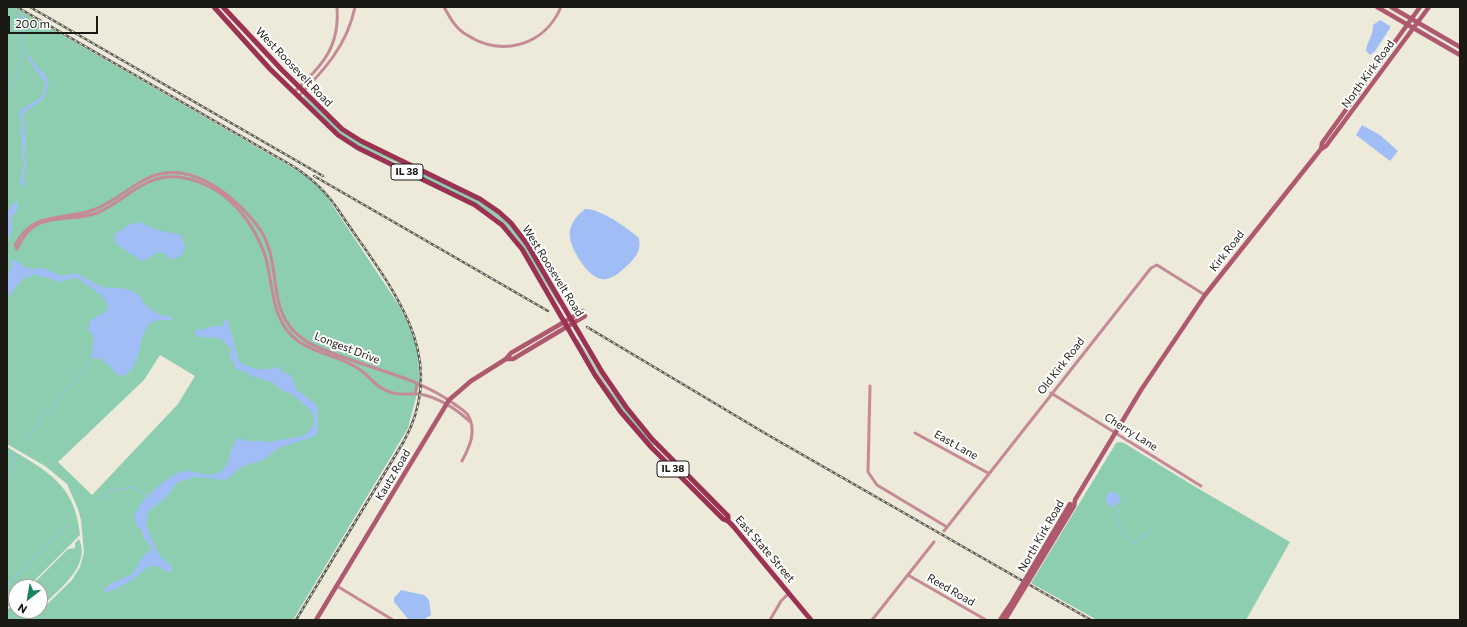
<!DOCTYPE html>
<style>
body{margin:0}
#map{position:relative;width:1467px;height:627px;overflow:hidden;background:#edeada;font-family:Commissioner,sans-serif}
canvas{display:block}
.frame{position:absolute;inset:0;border:8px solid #1a1913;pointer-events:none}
.north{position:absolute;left:8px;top:579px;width:40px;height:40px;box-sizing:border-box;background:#fff;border:1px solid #a3a3a1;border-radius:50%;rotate:211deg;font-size:11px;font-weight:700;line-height:16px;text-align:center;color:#1a1913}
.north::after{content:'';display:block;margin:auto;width:14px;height:18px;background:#198460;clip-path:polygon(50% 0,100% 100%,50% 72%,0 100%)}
.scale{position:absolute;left:8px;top:16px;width:90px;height:18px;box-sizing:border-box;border:2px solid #1a1913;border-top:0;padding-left:5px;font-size:12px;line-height:14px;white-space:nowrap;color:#1a1913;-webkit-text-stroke:3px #fff;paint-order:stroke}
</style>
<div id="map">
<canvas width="1467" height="627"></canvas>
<div class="frame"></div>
<div class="north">N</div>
<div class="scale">200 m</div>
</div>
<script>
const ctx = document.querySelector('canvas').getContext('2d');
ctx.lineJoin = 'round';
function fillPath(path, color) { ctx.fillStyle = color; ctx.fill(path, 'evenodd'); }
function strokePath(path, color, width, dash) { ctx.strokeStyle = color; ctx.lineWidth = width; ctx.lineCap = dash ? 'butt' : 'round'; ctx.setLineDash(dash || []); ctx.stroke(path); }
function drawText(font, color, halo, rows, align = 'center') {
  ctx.font = font + ' Commissioner,sans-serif'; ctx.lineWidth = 4; ctx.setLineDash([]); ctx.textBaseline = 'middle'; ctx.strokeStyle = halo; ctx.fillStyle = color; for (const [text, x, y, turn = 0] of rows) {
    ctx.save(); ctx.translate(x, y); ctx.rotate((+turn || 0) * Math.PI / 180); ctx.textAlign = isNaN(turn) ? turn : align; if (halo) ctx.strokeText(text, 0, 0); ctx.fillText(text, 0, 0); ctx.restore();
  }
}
const green = new Path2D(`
 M7,7H14L305,175L325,194L400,307L410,328L417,348L420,382L408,428L293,620H31L72,580L80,567L84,552L81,520L78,509L67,484L45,466L7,444ZM160,355L195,376L178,404L92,495L58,462L144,380Z
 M303,95L342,131L405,165L404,166L356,145L337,132L305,100Z
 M418,171C444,184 475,195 498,214C526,237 542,273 560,304L559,305L519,241L499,219L477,204L416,174Z
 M578,339L608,387L654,444L653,446L617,404L577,340Z
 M1119,442L1124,443L1194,486L1290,542L1246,620H1097L1031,583L1116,443Z
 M7,447C47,471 75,484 80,535L28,587H16V599L7,608Z
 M79,539C92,566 57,591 40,608V587H30L68,549L75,548V543Z
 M16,601V611H36L27,620H7V610Z`);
const water = new Path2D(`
 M20,13L23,16C23,24 25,49 29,56C35,69 54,74 46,92C39,109 29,104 23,115L26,144L24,154L26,163L24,175L25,183L22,187L20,183L24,162L21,153L23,144L21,137L22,124L19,114C26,100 44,106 45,83L28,59Z
 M1380,20L1390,26V28L1375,51L1370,55L1366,51C1367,41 1373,37 1373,25Z
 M1362,125L1380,135L1398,151L1390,161L1356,135Z
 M16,201L18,203L16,212L11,217L12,231L7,242V212Z
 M585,209C599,208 628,228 639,238C641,249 637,256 629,264C622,270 615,278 606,279C590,282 572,251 570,238C568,226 576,216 585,209Z
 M140,222L157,230L181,235L185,246C184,254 178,260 170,259L163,253L158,252L144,261H141L115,243V234L128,225Z
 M11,260L17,261L24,267L33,269L43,268L62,276L76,273L102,287L127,289L138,294L147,307L161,315L172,317V320H159L150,323C136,339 144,363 124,376L116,374L111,367L101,359L91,358L94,336L88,330L90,321C95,316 102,315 106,311C116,300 84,285 79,279L72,278L61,282L34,274L28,278H23L7,298V277L12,266Z
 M224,319L228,321L239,362C254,370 261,371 277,367L285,373L291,375L296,389L315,404L318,409L317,435L277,449L264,460L243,466L225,480L196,477L184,480L177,483L167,496L148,512L146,526L149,533L159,555L171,566L172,572C165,573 160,564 152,566C144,568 141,573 135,578C127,583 113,591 105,593L104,590C110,581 123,580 132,574C137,570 138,562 142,558C144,554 149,552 152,549C151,544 148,544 145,540C143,538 143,534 142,531C140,528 136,526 135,521C131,506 170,473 184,471C196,470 206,479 220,472C232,465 228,445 239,438L248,441H263L268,442L304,436L314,425V417L311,411L292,394L281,390L272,382L251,376L245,371L237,370L230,357L231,348L219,338L199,337L194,333L197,329L202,330L213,326L223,327Z
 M1106 499a7 7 0 1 1 14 0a7 7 0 1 1-14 0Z
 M401,590L424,595L429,600L431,615L423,620H409L394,602V598Z`);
const stream = new Path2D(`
 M7,92L17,76L22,61L21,23
 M25,439L93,358
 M7,481L10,475L15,453
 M99,499L109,491L133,487L148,496
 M1115,506L1119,509L1117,515
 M1117,519L1124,535L1127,536L1126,539
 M1131,544L1151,531
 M24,569L69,525
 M7,585L20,572`);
const street = new Path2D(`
 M444,7C450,18 456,29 467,35C502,58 545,45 561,7
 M294,92C322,65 340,48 337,7
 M298,97C324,70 347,46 355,7
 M17,249L15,245C33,210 63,221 93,210C113,203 128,188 146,179C188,158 231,193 256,224C286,260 262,311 303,339C312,346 324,350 335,354C375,370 418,378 453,403C458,407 464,410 468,415C477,431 470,446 462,461
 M17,249C21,240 28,229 38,224C56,216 78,220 97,213C121,203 140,180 166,177C189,175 214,186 230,201C246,215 260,238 266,259C274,289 271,321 298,341C316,354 340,356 359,369C370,376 376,388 390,392C399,396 409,393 420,394C437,397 457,409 469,421
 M870,386L868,472L877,485L947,527
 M1051,393L1201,486
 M415,394L417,384
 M915,433L988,473
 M944,531L1151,268L1157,265L1205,295
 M908,575L986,620
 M337,586L393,620
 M770,620L781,601L789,593
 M872,620L934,542`);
const secondary = new Path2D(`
 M1377,7L1460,55
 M1391,7L1460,47
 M1321,149L1326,146L1429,7
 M506,359H513L585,316
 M1074,506L1075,500L1141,390L1205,295L1321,149L1322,143L1420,7
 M316,620L449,400L471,381L506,359L511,353L583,311`);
const primary = new Path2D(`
 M214,7L270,69L338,135L358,148L475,205L502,225L522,249L595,375L620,411L651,447L723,519L728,521L733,526L811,620
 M223,7L282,70L342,129L361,141L480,199L499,212L511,223L527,244L602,372L626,407L652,439L728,516V521`);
const rail = new Path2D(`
 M17,7L291,165C311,177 326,191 339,211C386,282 453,352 404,441L296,620
 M30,7L323,176
 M314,176L548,311
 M587,327L768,435L1091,620`);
const secondaryBridge = new Path2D(`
 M1000,620L1012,602L1070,504
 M1005,620L1074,506`);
const shields = [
 [407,172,32],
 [673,469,32]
];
const shieldNames = [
 ["IL 38",407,172],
 ["IL 38",673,469]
];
const streetNames = [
 ["West Roosevelt Road",294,67,46],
 ["North Kirk Road",1368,74,-54],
 ["Kirk Road",1227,251,-52],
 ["West Roosevelt Road",553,271,58],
 ["Longest Drive",347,348,21],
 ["Old Kirk Road",1061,366,-52],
 ["Cherry Lane",1131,432,32],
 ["East Lane",956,445,29],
 ["Kautz Road",393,475,-59],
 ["North Kirk Road",1041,536,-60],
 ["East State Street",765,549,49],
 ["Reed Road",951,590,30]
];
fillPath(green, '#8dceb0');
fillPath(water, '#a0bef5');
strokePath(stream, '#a0bef5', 1);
strokePath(street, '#c68a96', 3);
strokePath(secondary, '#af596f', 4.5);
strokePath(primary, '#9c3253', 5);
strokePath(rail, '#5d5b52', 2.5);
strokePath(rail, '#fff', 1, [3]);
strokePath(secondaryBridge, '#af596f', 4.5);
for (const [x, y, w] of shields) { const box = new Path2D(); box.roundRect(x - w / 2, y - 8, w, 16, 3); ctx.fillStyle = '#fff'; ctx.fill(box); strokePath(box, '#1a1913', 1); }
drawText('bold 10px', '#1a1913', null, shieldNames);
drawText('11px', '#1a1913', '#fff', streetNames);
</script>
